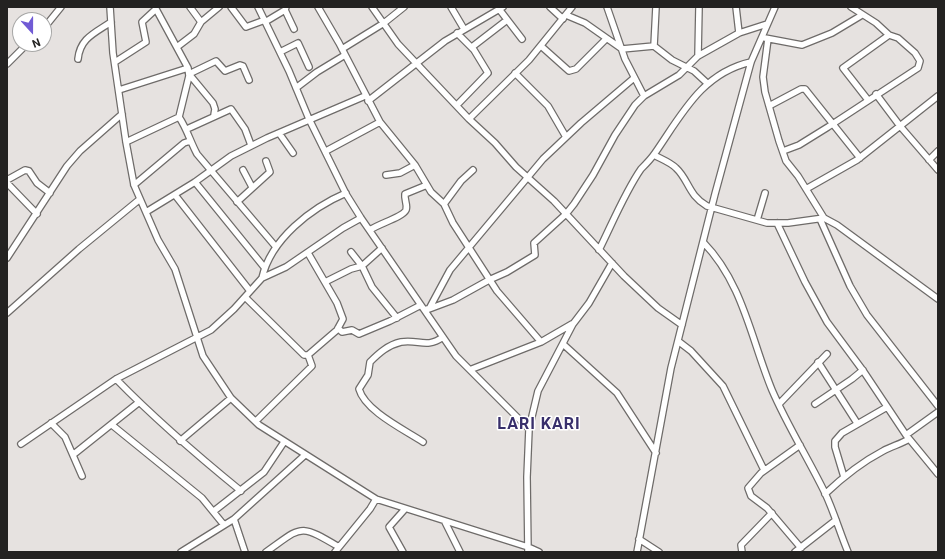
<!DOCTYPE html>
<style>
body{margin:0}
#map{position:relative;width:945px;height:559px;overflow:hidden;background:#e6e2e0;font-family:Roboto,sans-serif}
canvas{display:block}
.frame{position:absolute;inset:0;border:8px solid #232221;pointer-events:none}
.north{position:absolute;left:12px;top:12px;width:40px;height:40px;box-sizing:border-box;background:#fff;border:1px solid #a7a7a6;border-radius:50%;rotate:159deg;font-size:11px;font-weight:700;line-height:16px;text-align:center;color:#232221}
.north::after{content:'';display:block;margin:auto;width:14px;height:18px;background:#715bd5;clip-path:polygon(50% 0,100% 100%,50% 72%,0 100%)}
</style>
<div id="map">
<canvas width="945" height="559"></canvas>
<div class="frame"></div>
<div class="north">N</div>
</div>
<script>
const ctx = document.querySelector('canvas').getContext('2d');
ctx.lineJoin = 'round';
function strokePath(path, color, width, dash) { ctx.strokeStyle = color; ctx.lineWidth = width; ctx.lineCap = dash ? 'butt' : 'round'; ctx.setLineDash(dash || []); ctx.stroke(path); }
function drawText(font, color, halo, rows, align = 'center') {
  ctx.font = font + ' Roboto,sans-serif'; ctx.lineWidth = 3; ctx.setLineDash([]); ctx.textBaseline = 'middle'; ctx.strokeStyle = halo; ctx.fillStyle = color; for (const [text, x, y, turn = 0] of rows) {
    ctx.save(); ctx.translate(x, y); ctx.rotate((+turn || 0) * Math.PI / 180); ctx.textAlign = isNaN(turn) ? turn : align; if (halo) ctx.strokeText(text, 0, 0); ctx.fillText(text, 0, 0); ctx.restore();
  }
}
const minor = new Path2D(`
 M110,7L113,53L126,142L134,185L158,240L175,269L203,356L231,398L259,425L376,499L528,547L539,552
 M190,7L201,22
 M231,7L246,27L265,20
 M258,7L289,71L309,119L346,194L361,218L456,356L529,429
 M318,7L339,43L380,122L415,165L431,192L444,204L453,223L497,291L541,342
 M372,7L398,44L469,119L495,143L516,167L554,201L624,276L658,308L682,325
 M451,7L464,29
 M550,7L563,19
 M607,7L625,59L644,96
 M736,7L739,33
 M499,9L522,39
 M285,10L294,29
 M566,15L585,23L622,49L654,46L672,60L694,71L707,83
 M265,22L285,10L286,7
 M44,28L61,7
 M765,38L802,45L832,33L862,15
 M768,39L763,77L765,92L779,141L786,161L798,176L824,218
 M541,46L569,71L576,69L606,39
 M654,46L656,7
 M177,47L194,34L201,22L219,7
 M472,47L507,20
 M342,49L384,23L404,7
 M280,52L298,43L309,67
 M698,56L699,7
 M78,59C80,38 95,33 111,22
 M115,62L146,42L142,22L156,9L188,68L189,76L179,117C187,129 190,141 197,154L276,247
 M7,64L27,44
 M515,73L548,106L566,137
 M296,88L317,72L345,55
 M119,90L188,68
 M876,94L900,126L938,170
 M868,100L843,68L889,35
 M368,101L445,41L503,7
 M457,105L488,73L474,50L457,33
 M769,106L801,89H805L860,158
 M214,115L215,109L213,103L189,74L216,61L225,71L240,65L243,66L249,80
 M469,119L529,60L572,7
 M187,129L231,109L245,129L251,145
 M279,133L293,153
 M126,142L179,117
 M326,151L380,122
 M783,151L799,145L828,127L918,68L920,61L915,53L898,38L889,35L876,23L851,7
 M654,155C661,159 670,162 676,168C689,180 688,195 707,206L767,223H788L824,218L837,225L938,299
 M929,160L938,151
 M243,170L252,187
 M386,175L400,173L415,165
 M7,180L25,170L29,171L37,183L50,193
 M195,182L264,267
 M7,183L37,214
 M134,185L184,143L190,141
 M806,189L857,160L938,96
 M175,195L250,291
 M237,202L270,172L266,161
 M444,204L461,181L473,170
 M146,212L195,182L231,156L267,138L365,96
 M820,219L850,286L867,315L938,406
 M757,220L765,193
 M777,223L805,282L827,322L864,372L906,435L938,474
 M370,230C378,224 403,217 406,210C408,205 404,200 405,194L427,185
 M703,242C743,283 751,339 772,390C787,425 808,458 825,493C834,512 840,533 848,552
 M599,250C612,224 625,192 641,169C646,164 651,159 655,153C682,114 702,73 751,62
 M351,252L362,266L372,287L397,318
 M7,258L67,166L80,151L122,114
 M262,278C271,239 311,208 346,193
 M325,282L351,269L362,266L382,248
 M245,297L304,355H308L337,330L343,319L337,303L308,253
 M427,309H429L450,270L543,159L581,123L634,78
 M429,309L453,300L489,280L507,272L535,255L534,243L566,214L574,204L593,175L615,135L635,105L644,96L679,75L698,56L739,33L767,24
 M7,313L79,249L140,199
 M338,328L342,332L352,330L359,334L390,321L421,305
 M678,341L691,351L723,386L764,470
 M563,344L617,393L656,453
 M818,362L857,423
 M472,369L541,342L572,324
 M116,379C155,419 198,456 241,491
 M779,404L827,354
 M815,404L852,379L863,370
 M256,421L312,366L308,355
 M51,423L65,437L82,476
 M112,425L202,498L224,525
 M906,435L938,412
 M180,441L231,398
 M423,442C405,430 365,411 359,389L368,375L370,362C379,353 388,345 401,342C419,339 426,349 443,337
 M21,444L116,379L211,330L234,309L262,278L286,267L343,228L361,218
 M800,445L761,473L748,488L751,496L767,508L801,548
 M74,454L138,403
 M844,477L835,447V441L842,433L887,407
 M825,494C843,477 862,462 883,451C892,446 901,444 909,439
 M214,511L264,472L284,442
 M234,519L245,552
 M445,522L460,552
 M639,539L659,552
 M181,552L234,519L305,455
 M266,552C303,526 298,523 339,547
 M335,552L370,509L376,499
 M403,552L389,527L405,509
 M528,552L527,477L529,429L538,391L573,324L589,303L612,263
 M637,552L671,368L715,194L751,62L775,7
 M742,552L741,545L772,513
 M795,552L836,520`);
const districtNames = [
 ["LARI KARI",539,425]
];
strokePath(minor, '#6e6b69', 8);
strokePath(minor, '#fff', 5.5);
ctx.letterSpacing = '1px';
drawText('bold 16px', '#382f6b', '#fff', districtNames);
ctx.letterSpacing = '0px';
</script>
